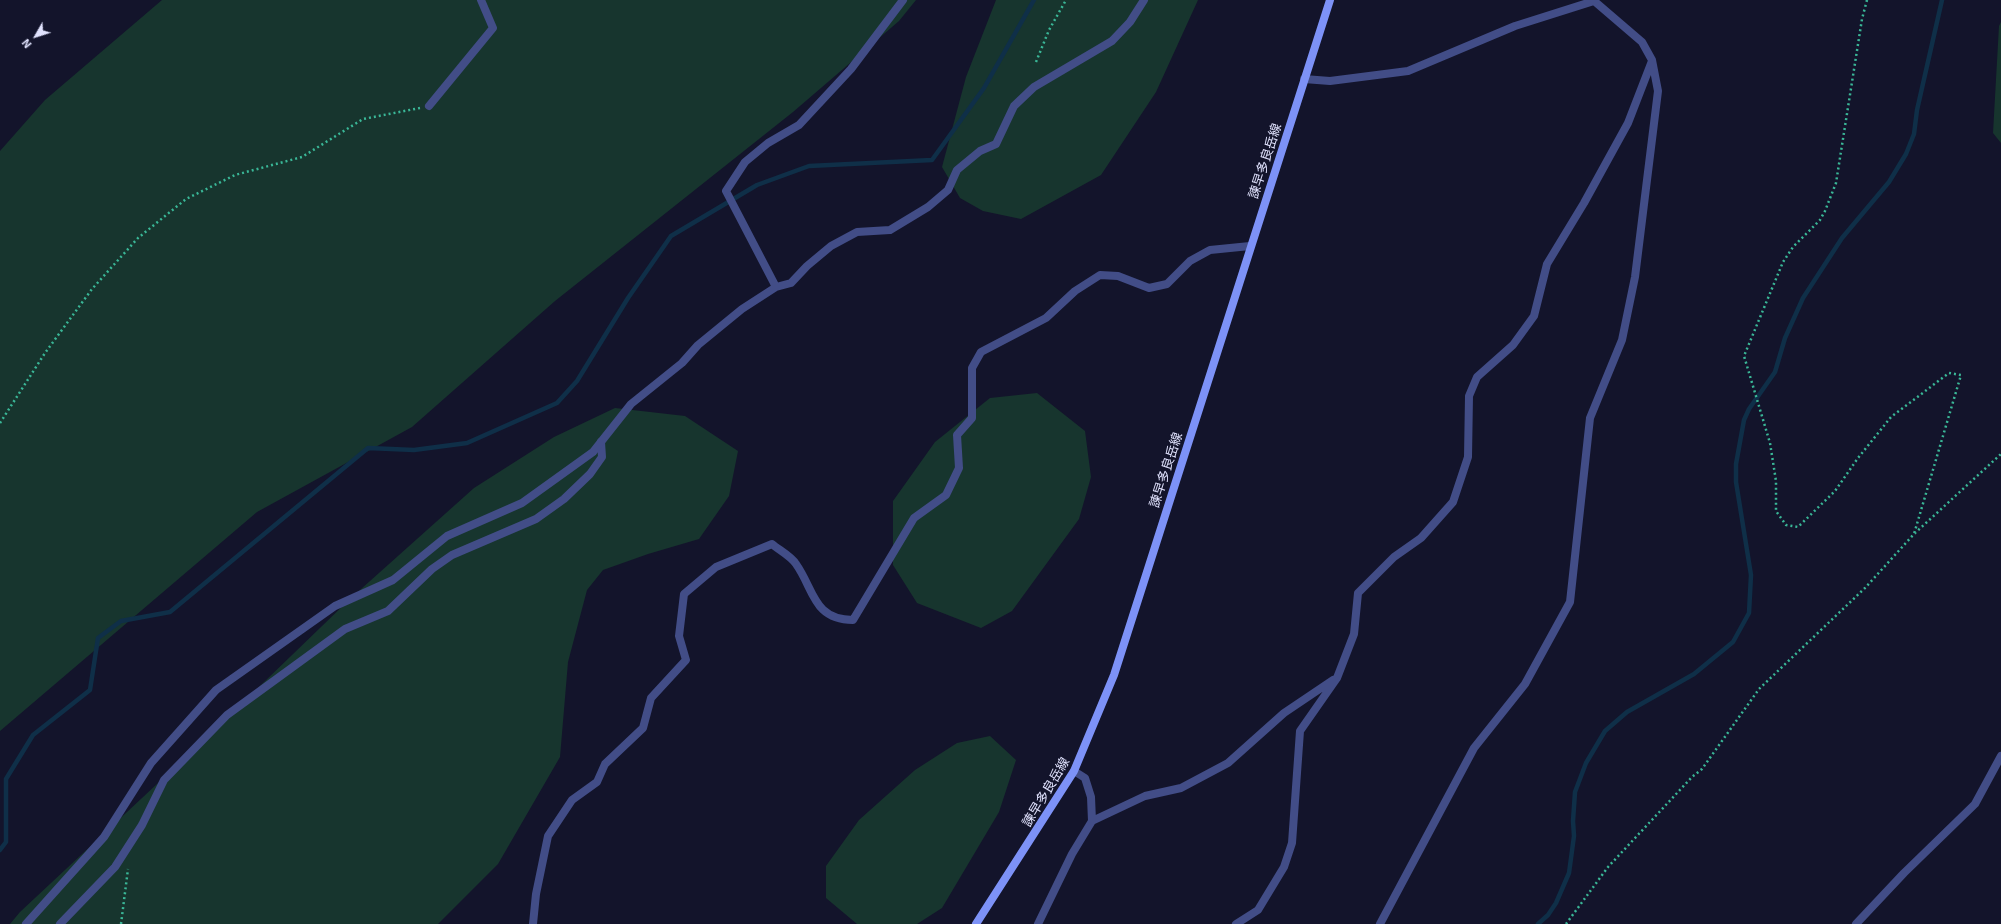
<!DOCTYPE html>
<meta charset="utf-8">
<style>
body{margin:0}
#map{position:relative;width:2001px;height:924px;overflow:hidden;background:#13142b;font-family:"Exo 2",sans-serif}
canvas{display:block}
.north{position:absolute;left:16px;top:16px;width:40px;height:40px;-webkit-text-stroke:3px #13142b;paint-order:stroke;rotate:231deg;font-size:11px;font-weight:700;line-height:16px;text-align:center;color:#e0e2fd}
.north::after{content:'';display:block;margin:auto;width:14px;height:18px;background:#e0e2fd;clip-path:polygon(50% 0,100% 100%,50% 72%,0 100%)}
</style>
<div id="map">
<canvas width="2001" height="924"></canvas>
<div class="north">N</div>
</div>
<script>
const ctx = document.querySelector('canvas').getContext('2d');
ctx.lineJoin = 'round';
function fillPath(path, color) { ctx.fillStyle = color; ctx.fill(path, 'evenodd'); }
function strokePath(path, color, width, dash) { ctx.strokeStyle = color; ctx.lineWidth = width; ctx.lineCap = dash ? 'butt' : 'round'; ctx.setLineDash(dash || []); ctx.stroke(path); }
function drawText(font, color, halo, rows, align = 'center') {
  ctx.font = font + ' "Exo 2","Noto Sans JP",sans-serif'; ctx.lineWidth = 3; ctx.setLineDash([]); ctx.textBaseline = 'middle'; ctx.strokeStyle = halo; ctx.fillStyle = color; for (const [text, x, y, turn = 0] of rows) {
    ctx.save(); ctx.translate(x, y); ctx.rotate((+turn || 0) * Math.PI / 180); ctx.textAlign = isNaN(turn) ? turn : align; if (halo) ctx.strokeText(text, 0, 0); ctx.fillText(text, 0, 0); ctx.restore();
  }
}
const green = new Path2D(`
 M162,0H916L899,21L793,112L555,301L412,427L257,512L0,731V151L45,100Z
 M996,0H1198L1156,92L1101,175L1021,219L983,211L960,198L942,167L966,77Z
 M2001,22V143L1993,133L1999,26Z
 M1037,393L1085,431L1091,477L1079,519L1012,611L981,628L917,603L893,565V501L935,442L990,398Z
 M615,408L685,416L738,451L729,496L699,539L648,554L603,570L587,590L568,662L560,757L498,864L438,924H10L20,912L203,741L351,598L474,488L554,437Z
 M990,736L1016,760L999,812L942,908L917,924H857L826,898V866L859,820L915,770L957,743Z`);
const stream = new Path2D(`
 M0,850L6,842V779L33,735L90,690L98,638L121,621L170,612L368,448L414,450L467,443L557,403L577,381L628,298L671,236L757,185L809,166L932,160L984,88L1034,0
 M1538,924L1548,915L1556,903L1569,873L1574,836L1573,821L1575,792L1586,763L1605,731L1627,712L1694,674L1733,642L1749,613L1751,575L1736,482V464L1744,420L1749,409L1775,372L1785,338L1803,298L1842,238L1889,182L1906,154L1914,134L1917,110L1942,0`);
const path = new Path2D(`
 M1867,0L1862,19L1836,183L1825,211L1820,220L1793,247L1783,262L1744,356L1770,443L1776,481V511L1786,525L1798,527L1835,491L1858,458L1891,417L1949,373L1961,375L1914,534
 M1036,62L1049,30L1066,0
 M0,423L45,353L92,289L138,238L186,199L235,175L302,157L363,119L420,108
 M121,924L128,869
 M1566,924L1608,867L1692,777L1702,769L1759,689L1865,588L1914,534L2001,454`);
const lane = new Path2D(`
 M60,924L115,867L142,825L164,780L227,715L345,629L388,611L432,569L452,555L536,519L564,499L590,474L602,457L601,442
 M533,924L536,894L548,836L572,800L597,782L605,764L643,728L651,698L686,660L679,636L684,594L716,567L772,544C779,550 791,556 796,564C814,589 813,620 853,620L914,518L946,495L959,468L957,435L972,418V368L981,352L1046,318L1075,291L1100,275L1118,276L1149,288L1167,284L1190,261L1210,250L1250,246`);
const street = new Path2D(`
 M1304,79L1330,81L1408,71L1515,26L1594,1
 M429,106L493,28L481,0
 M776,287L726,191L745,162L768,143L799,125L851,69L903,0
 M1074,771L1085,778L1091,797L1092,821L1145,796L1181,788L1228,763L1284,713L1333,680
 M26,924L104,837L151,763L216,690L335,606L393,580L447,536L522,503L593,452L631,404L682,363L698,345L742,309L776,287L791,283L807,266L831,246L857,232L890,230L928,207L948,190L957,170L980,151L996,144L1014,106L1034,87L1112,41L1130,22L1144,0
 M1038,924L1072,854L1092,821
 M1236,924L1258,910L1284,867L1292,843L1300,731L1337,678L1354,634L1358,593L1394,557L1421,538L1453,502L1468,457L1469,396L1477,377L1513,345L1534,316L1547,264L1584,203L1628,123L1652,61
 M1380,924L1474,748L1525,684L1570,602L1590,418L1622,340L1635,277L1658,91L1652,60L1642,42L1593,0
 M1856,924L1904,873L1975,804L2001,756`);
const secondary = new Path2D(`
 M976,924L1074,771L1114,675L1330,0`);
const streetNames = [
 ["諫早多良岳線",1265,161,-72],
 ["諫早多良岳線",1166,470,-72],
 ["諫早多良岳線",1046,792,-59]
];
fillPath(green, '#17352e');
strokePath(stream, '#0f2f48', 4.5);
strokePath(path, '#3ab797', 2.5, [2, 3]);
strokePath(lane, '#424d87', 8);
strokePath(street, '#424d87', 8);
strokePath(secondary, '#7d92f7', 8);
drawText('13px', '#e0e2fd', '#13142b', streetNames);
</script>
